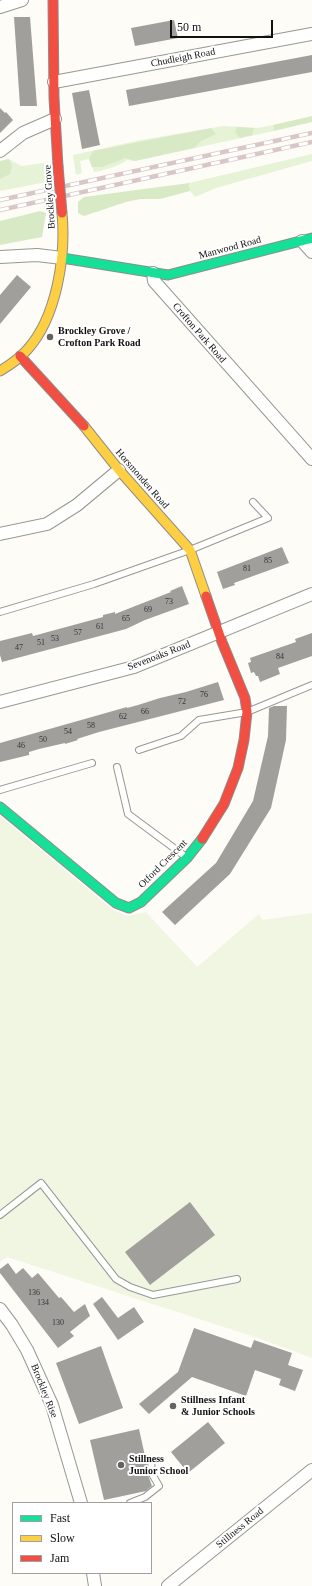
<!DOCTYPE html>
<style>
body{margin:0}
#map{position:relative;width:312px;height:1586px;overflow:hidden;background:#fdfcf7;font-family:"Times New Roman",serif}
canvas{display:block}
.legend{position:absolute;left:12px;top:1502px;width:140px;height:72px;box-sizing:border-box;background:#fff;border:1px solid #a0a0a0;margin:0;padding:5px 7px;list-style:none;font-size:12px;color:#111}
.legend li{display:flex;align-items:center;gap:8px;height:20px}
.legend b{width:20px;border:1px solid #a0a0a0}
.scale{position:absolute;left:170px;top:20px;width:103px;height:18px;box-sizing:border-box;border:2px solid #111;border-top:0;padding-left:5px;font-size:12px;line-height:14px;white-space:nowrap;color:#111;-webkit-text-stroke:3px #fff;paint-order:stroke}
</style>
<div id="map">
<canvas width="312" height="1586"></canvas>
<ul class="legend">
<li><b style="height:5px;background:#16e098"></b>Fast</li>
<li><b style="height:5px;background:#ffcf43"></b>Slow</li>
<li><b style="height:5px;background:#f24e42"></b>Jam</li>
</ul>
<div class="scale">50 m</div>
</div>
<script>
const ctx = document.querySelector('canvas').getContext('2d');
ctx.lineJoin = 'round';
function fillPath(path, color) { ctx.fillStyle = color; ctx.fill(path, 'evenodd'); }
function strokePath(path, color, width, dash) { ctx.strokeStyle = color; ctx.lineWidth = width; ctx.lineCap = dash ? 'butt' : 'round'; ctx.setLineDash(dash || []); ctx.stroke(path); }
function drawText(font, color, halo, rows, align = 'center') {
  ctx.font = font + ' "Times New Roman",serif'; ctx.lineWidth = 4; ctx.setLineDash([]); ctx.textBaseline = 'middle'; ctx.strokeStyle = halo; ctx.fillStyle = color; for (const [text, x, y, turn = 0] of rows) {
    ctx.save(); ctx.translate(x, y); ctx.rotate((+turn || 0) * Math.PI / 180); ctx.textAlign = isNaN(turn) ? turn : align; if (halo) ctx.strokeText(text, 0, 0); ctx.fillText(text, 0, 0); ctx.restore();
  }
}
const green = new Path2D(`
 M273,125L274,131L135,161L127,160C119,166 103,171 94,172L89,159L80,161L82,173L76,175L73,155L141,140L224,126L258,128Z
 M312,154V161L216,188L195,197L190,191L189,183Z
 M9,159L21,166L44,163L46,182L0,191V161Z`);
const forest = new Path2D(`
 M312,116V122L274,131L273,125Z
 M237,127L254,128L252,135L240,138L235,132Z
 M211,128L216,134L201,141L194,148L135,161L126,158L102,167H92L89,159L93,151Z
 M9,159L12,166L10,174L0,179V161Z
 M189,183L190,191L160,199H141L126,202L84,216L78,213V202L84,197Z
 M40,211L46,213L42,237L0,245V221Z`);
const pitch = new Path2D(`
 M0,816L113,910L127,916L146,912L197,967L259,914L262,920L312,913V1358L258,1338L7,1257L0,1262Z`);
const building = new Path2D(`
 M14,17H30L37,106H20Z
 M174,20L178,38L135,46L131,28Z
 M312,55V72L129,106L126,90Z
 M89,90L100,145L82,149L72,93Z
 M0,108L5,113L6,112L13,120L0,133Z
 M17,275L31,287L0,324V295Z
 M282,547L289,563L234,583L235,585L223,589L217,572Z
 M182,586L189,604L145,620L126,629L2,662L0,655V641L32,633L33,636L103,617V615L115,612V614L171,592L170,591Z
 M312,633V656L278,668L280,674L260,682L258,676H256L254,672L251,673L248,663L251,662L250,658L296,642L295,639Z
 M218,682L224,700L99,732L77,739L78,740L65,744V743L39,749L29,752V755L0,762V743L127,707V708L138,705L160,698L186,692Z
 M274,706H287L286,740L271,808L230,874L175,925L162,912L216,863L253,801L268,736L269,708Z
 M190,1202L215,1235L150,1285L125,1252Z
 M8,1263L16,1274L23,1268L32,1278L38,1273L59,1298L61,1297L74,1312L85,1304L90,1316L70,1332L74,1336L58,1348L0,1273V1269Z
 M102,1297L118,1318L134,1307L144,1322L118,1340L93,1304Z
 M194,1328L251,1348L254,1340L292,1353L288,1365L303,1370L295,1391L279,1385L281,1379L255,1370L246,1396L192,1377L149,1414L139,1404L178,1372Z
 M101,1346L123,1408L79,1424L56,1363Z
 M208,1422L225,1443L188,1473L171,1452Z
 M139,1429L147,1465L148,1475L152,1486L146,1491L104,1500L90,1440Z`);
const lane = new Path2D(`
 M0,612L94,584L190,550L268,518L253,502
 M139,750L181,736L199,720L247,712L312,685
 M117,767L128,814L186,857
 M0,790L92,763
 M0,1215L41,1183L116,1279L130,1287L153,1295L237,1279
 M130,1503L145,1497L159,1486L152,1474L151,1460`);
const street = new Path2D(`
 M0,7L22,0
 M54,82L312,34
 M0,151L23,133L55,119
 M302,241L312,252
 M0,257L37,255L62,258
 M153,273L154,281L312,459
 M0,534L47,524L77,505L119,470
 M0,702L134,667L312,594
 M0,1309L12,1325L27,1350L52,1405L81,1503
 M93,1573L95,1586
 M168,1586L312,1470`);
const fast = new Path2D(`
 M62,258L168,275L312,238
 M0,807L116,903L129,908L141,902L187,858L202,839`);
const slow = new Path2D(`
 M0,371C10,365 19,359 27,350C57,317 66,256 62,213
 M84,426L119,470L190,550L206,596`);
const jam = new Path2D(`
 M53,0L54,98L58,166
 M20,356L84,426
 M202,839L224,804L238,768L244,740L247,712L245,698L222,642L206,596`);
const rail = new Path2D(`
 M0,200L312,133
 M0,210L312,142`);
const jamBridge = new Path2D(`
 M58,166L62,213`);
const markers = [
 [50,337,4,"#646362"],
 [173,1406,4,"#646362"],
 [121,1465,4,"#646362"]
];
const numberNames = [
 ["85",268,561],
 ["81",247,569],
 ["73",169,602],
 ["69",148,610],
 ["65",126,619],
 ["61",100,627],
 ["57",78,633],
 ["53",55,639],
 ["51",41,643],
 ["47",19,648],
 ["84",280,657],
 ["76",204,695],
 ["72",182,702],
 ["66",145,712],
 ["62",123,717],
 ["58",91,726],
 ["54",68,732],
 ["50",43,740],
 ["46",21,746],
 ["136",34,1293],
 ["134",43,1303],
 ["130",58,1323]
];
const streetNames = [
 ["Chudleigh Road",183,58,-11],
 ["Brockley Grove",50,197,-94],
 ["Manwood Road",230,248,-15],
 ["Crofton Park Road",199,333,49],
 ["Horsmonden Road",142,479,49],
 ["Sevenoaks Road",159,656,-21],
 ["Otford Crescent",163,864,-45],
 ["Brockley Rise",44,1391,68],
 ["Stillness Road",240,1528,-39]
];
const poiNames = [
 ["Brockley Grove /",58,331],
 ["Crofton Park Road",58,343],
 ["Stillness Infant",181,1400],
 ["& Junior Schools",181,1412],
 ["Stillness",129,1459],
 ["Junior School",129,1471]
];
fillPath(green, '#e7f3d7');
fillPath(forest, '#d8eac5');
fillPath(pitch, '#f0f6e1');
fillPath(building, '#a19f9c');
strokePath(lane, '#979795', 8);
strokePath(street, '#979795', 14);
strokePath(fast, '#8e8d8b', 11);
strokePath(slow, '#8e8d8b', 11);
strokePath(jam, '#8e8d8b', 11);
strokePath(lane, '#fffffe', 6);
strokePath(street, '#fffffe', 12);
strokePath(fast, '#16e098', 9);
strokePath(slow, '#ffcf43', 9);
strokePath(jam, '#f24e42', 9);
strokePath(rail, '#d9c6c7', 4.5);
strokePath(rail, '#fff', 3, [9]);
strokePath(jamBridge, '#8e8d8b', 11, []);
strokePath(jamBridge, '#f24e42', 9);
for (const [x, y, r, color] of markers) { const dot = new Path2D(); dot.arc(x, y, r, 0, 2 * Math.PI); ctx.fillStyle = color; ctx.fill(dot); strokePath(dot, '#fff', 1.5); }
drawText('8px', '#353434', null, numberNames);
drawText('10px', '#111', '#fff', streetNames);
drawText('bold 10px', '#111', '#fff', poiNames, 'left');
</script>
